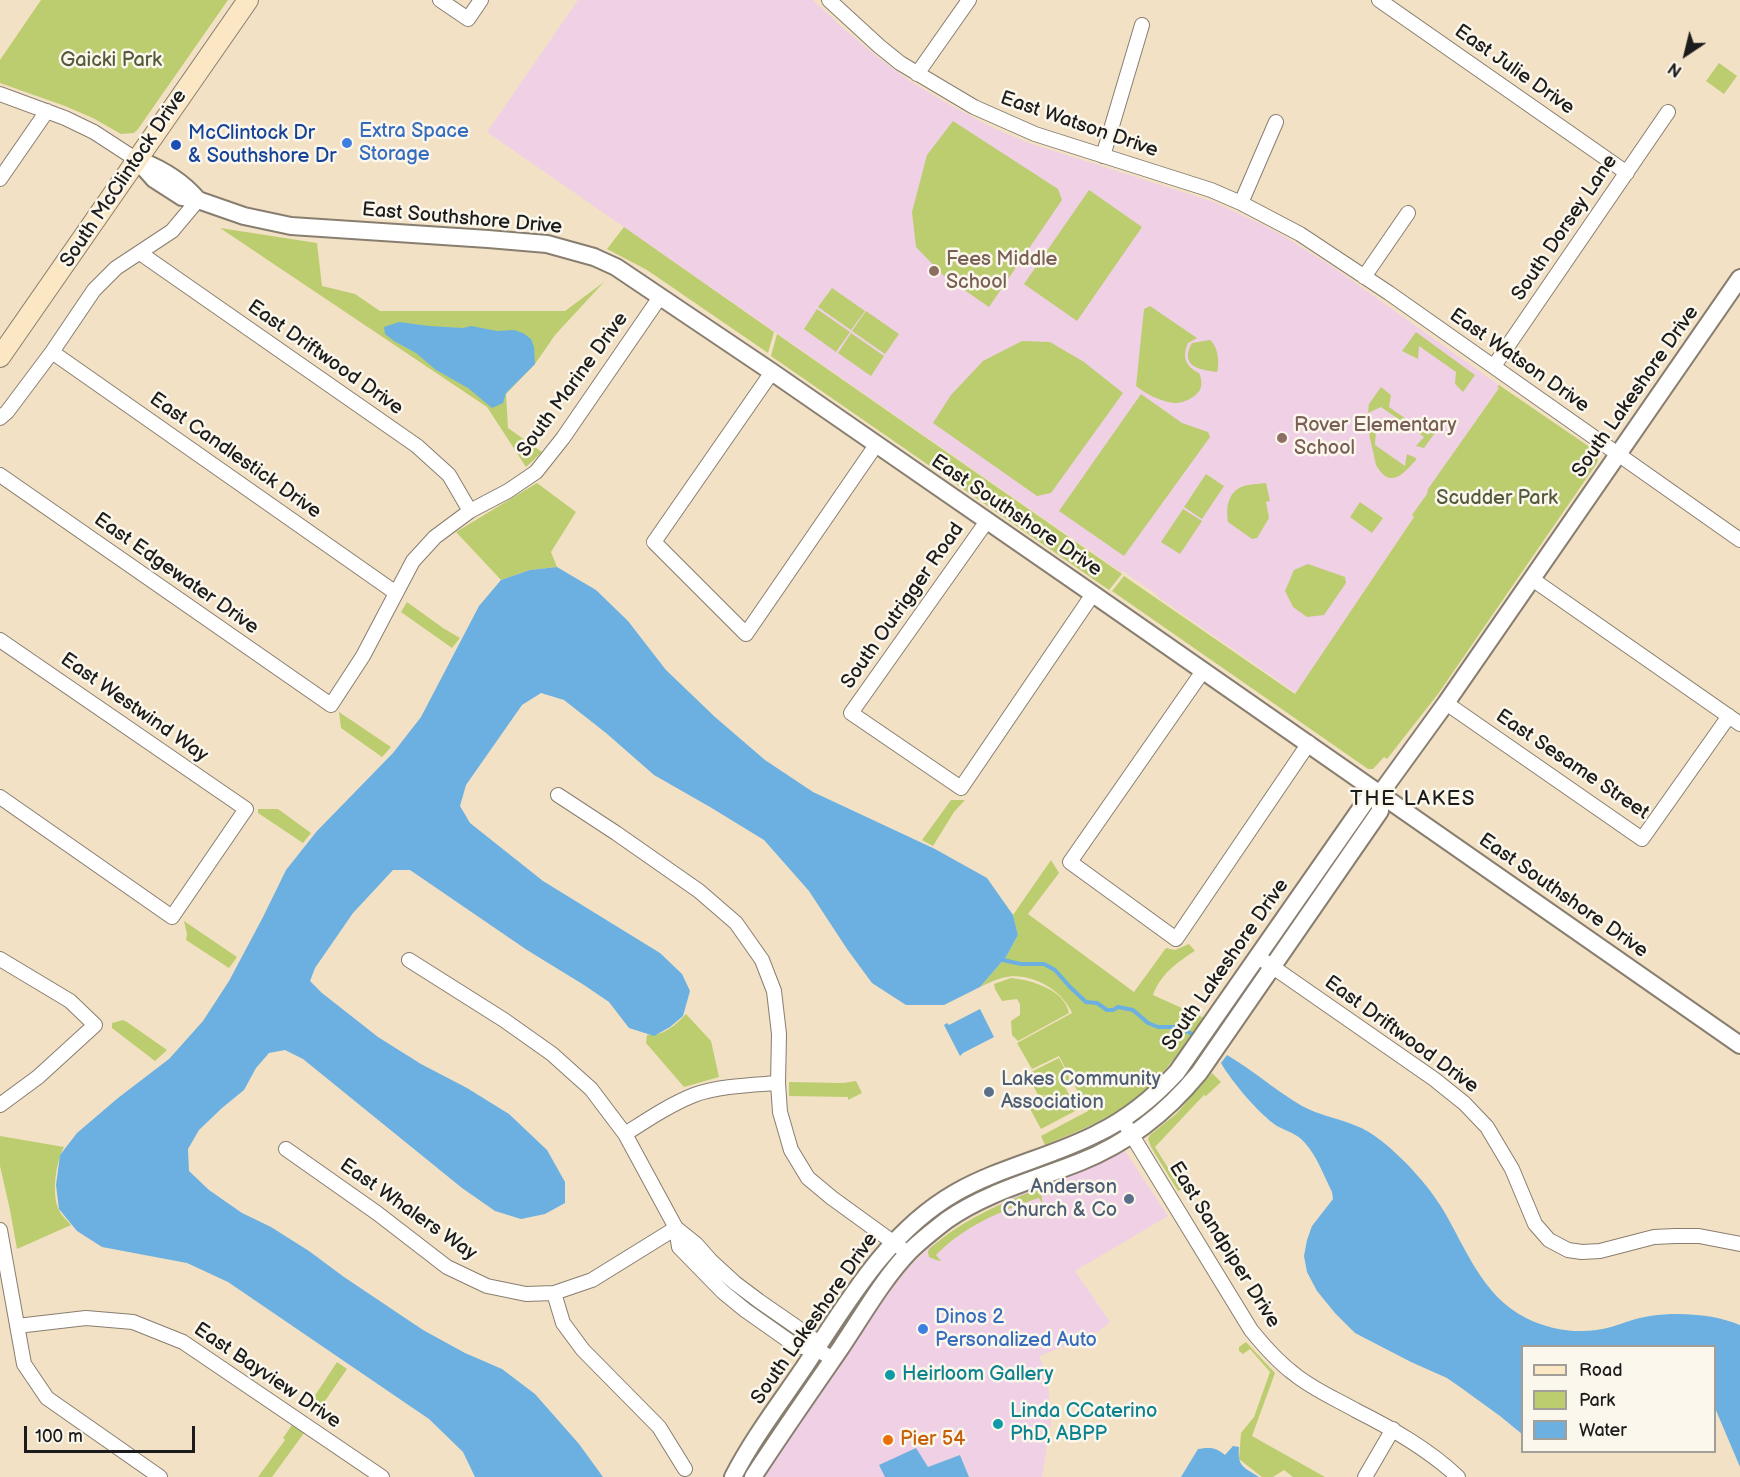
<!DOCTYPE html>
<style>
body{margin:0}
#map{position:relative;width:1740px;height:1477px;overflow:hidden;background:#f3e1c5;font-family:"Balsamiq Sans",sans-serif}
canvas{display:block}
.legend{position:absolute;left:1521px;top:1345px;width:195px;height:108px;box-sizing:border-box;background:#fbf7ec;border:2px solid #a29f99;margin:0;padding:8px 10px;list-style:none;font-size:18px;color:#1c1c1c}
.legend li{display:flex;align-items:center;gap:12px;height:30px}
.legend b{width:30px;border:2px solid #a29f99}
.north{position:absolute;left:1656px;top:24px;width:60px;height:60px;-webkit-text-stroke:4px #fbf7ec;paint-order:stroke;rotate:215deg;font-size:16px;font-weight:700;line-height:24px;text-align:center;color:#1c1c1c}
.north::after{content:'';display:block;margin:auto;width:21px;height:27px;background:#1c1c1c;clip-path:polygon(50% 0,100% 100%,50% 72%,0 100%)}
.scale{position:absolute;left:24px;top:1426px;width:171px;height:27px;box-sizing:border-box;border:3px solid #1c1c1c;border-top:0;padding-left:8px;font-size:18px;line-height:21px;white-space:nowrap;color:#1c1c1c;-webkit-text-stroke:4px #fbf7ec;paint-order:stroke}
</style>
<div id="map">
<canvas width="1740" height="1477"></canvas>
<ul class="legend">
<li><b style="height:8px;background:#fbe7c3"></b>Road</li>
<li><b style="height:16px;background:#bccd6f"></b>Park</li>
<li><b style="height:16px;background:#6bb0e1"></b>Water</li>
</ul>
<div class="north">N</div>
<div class="scale">100 m</div>
</div>
<script>
const ctx = document.querySelector('canvas').getContext('2d');
ctx.lineJoin = 'round';
function fillPath(path, color) { ctx.fillStyle = color; ctx.fill(path, 'evenodd'); }
function strokePath(path, color, width, dash) { ctx.strokeStyle = color; ctx.lineWidth = width; ctx.lineCap = dash ? 'butt' : 'round'; ctx.setLineDash(dash || []); ctx.stroke(path); }
function drawText(font, color, halo, rows, align = 'center') {
  ctx.font = font + ' "Balsamiq Sans",sans-serif'; ctx.lineWidth = 5; ctx.setLineDash([]); ctx.textBaseline = 'middle'; ctx.strokeStyle = halo; ctx.fillStyle = color; for (const [text, x, y, turn = 0] of rows) {
    ctx.save(); ctx.translate(x, y); ctx.rotate((+turn || 0) * Math.PI / 180); ctx.textAlign = isNaN(turn) ? turn : align; if (halo) ctx.strokeText(text, 0, 0); ctx.fillText(text, 0, 0); ctx.restore();
  }
}
const built = new Path2D(`
 M578,0H813L845,30L885,63L910,81L945,102L987,125L1026,142L1214,202L1263,225L1285,237L1333,267L1500,386L1429,489L1427,494L1412,515L1414,517L1296,693L1158,597L1156,594L1123,571L1121,572L487,132Z
 M1125,1151L1168,1216L1075,1271L1110,1322L1095,1334L1039,1356L1047,1374L1051,1422L1042,1477H969L960,1455L928,1467L880,1465L885,1477H765L860,1332L906,1270L930,1247L974,1218L1001,1203L1030,1189L1060,1180Z`);
const green = new Path2D(`
 M41,0H228L138,129L134,133L121,134L93,118L65,106L0,83V60Z
 M1719,63L1737,76L1724,94L1706,81Z
 M953,121L1058,189L1062,200L989,307L944,276L916,247L912,212L927,155Z
 M1089,190L1142,227L1077,321L1024,284Z
 M624,227L774,332L768,353L647,270L607,249Z
 M220,228L317,243L322,286L355,294L380,311H565L604,282L555,335L535,364L506,394L508,428L542,452L526,467L487,407Z
 M832,288L865,311L851,330L818,307Z
 M1150,306L1197,338L1188,343C1182,357 1185,366 1199,373C1201,377 1202,383 1201,387C1199,396 1183,404 1174,403C1162,402 1146,394 1136,386L1144,309Z
 M817,309L850,332L836,352L804,329Z
 M866,311L899,334L885,354L852,331Z
 M1416,332L1475,375L1463,392L1455,384L1456,372L1419,346L1418,359L1402,351Z
 M851,333L884,356L871,376L838,353Z
 M777,334L1122,574L1109,590L771,356Z
 M1210,340C1218,346 1220,363 1217,372C1199,370 1179,366 1192,343Z
 M1022,341L1050,342L1084,362L1123,393L1051,493L1037,496L933,423L951,395L983,361Z
 M1499,385L1597,452L1599,455L1597,463L1438,694L1387,759L1384,757L1373,769H1368L1112,591L1124,576L1295,694L1414,517L1412,515L1427,494L1428,489L1499,388L1497,387Z
 M1381,387L1391,395L1389,407L1429,435L1431,424L1434,423L1440,426L1424,448L1416,446L1424,437L1381,407L1368,413L1369,404Z
 M1141,394L1182,423L1208,432L1210,437L1124,556L1059,511Z
 M1371,427L1376,430L1375,445L1405,466L1407,454L1416,458V460C1403,474 1390,490 1376,465L1368,429Z
 M1206,474L1224,486L1202,519L1184,507Z
 M537,483L576,512L551,552L557,567L530,570L501,580L456,532Z
 M1266,483L1270,501L1266,502L1269,518L1257,538L1252,539L1228,522C1226,509 1227,494 1241,487C1248,484 1259,484 1266,483Z
 M1360,502L1383,518L1372,533L1350,517Z
 M1183,509L1202,521L1180,554L1161,542Z
 M1308,564L1345,577L1346,583L1324,615L1307,617L1293,607L1285,591L1294,570Z
 M407,602L443,628L460,638L452,648L401,612Z
 M339,712L391,747L382,757L341,728Z
 M951,800H965L954,812L933,846L922,840Z
 M258,809H278L311,833L303,843L258,813Z
 M1051,860L1059,873L1028,914L1134,992L1166,948L1175,950L1189,944L1195,951C1177,962 1160,975 1153,995L1204,1018C1184,1044 1165,1075 1139,1096C1112,1118 1078,1131 1045,1145L1041,1136L1088,1111L1059,1056L1032,1069L1017,1043L1072,1013C1062,989 1028,970 1002,978C994,980 987,984 980,987L1006,957L1018,935L1013,915Z
 M184,921L237,957L229,968L186,940L187,934Z
 M1011,978C1032,980 1065,990 1069,1013L1018,1041L1012,1035L1011,1021L1020,1015V1004L1017,999L1002,1001L995,989L994,984Z
 M686,1014L711,1041L719,1077L684,1087L646,1043L647,1035C663,1036 675,1026 686,1014Z
 M123,1020L127,1022L167,1050L155,1061L112,1028V1023Z
 M1059,1058L1071,1081L1064,1085L1077,1110L1041,1129L1028,1105L1047,1094L1039,1097L1027,1074Z
 M1212,1073L1221,1082L1206,1096L1204,1095L1155,1147L1180,1187L1189,1182L1190,1184L1178,1191L1151,1147L1148,1139L1150,1135L1176,1114Z
 M856,1081L862,1093L848,1100V1097L789,1096V1082L843,1083Z
 M0,1136L64,1147C56,1162 51,1194 59,1210C61,1215 68,1221 71,1225L17,1249L10,1210L0,1166Z
 M1040,1188L1043,1205L1039,1198C1002,1210 963,1227 936,1255L941,1261L936,1260L929,1257L928,1252L929,1249C962,1220 999,1204 1040,1188Z
 M1246,1342L1275,1373L1252,1436L1325,1477H1293L1284,1470L1273,1477H1262L1239,1459L1241,1433L1254,1417L1270,1372L1250,1349L1243,1354L1239,1351V1347Z
 M337,1362L347,1369L316,1414L305,1407L313,1397H314Z
 M292,1425L304,1433L272,1477H258L285,1440L283,1438Z`);
const water = new Path2D(`
 M399,322L429,326L463,328L471,326L497,331L514,330L523,333L531,339L534,347L535,364L506,393L503,403L492,408L468,388L436,370L416,353L394,341L385,334L384,327Z
 M557,567L596,590L628,621L666,670L715,717L765,760L813,792L935,849L987,878L1013,915L1018,935L1006,957L980,987L944,1005H906L872,983L847,949L809,891L764,840L710,807L654,775L606,733L564,700L541,693L522,705L466,785L460,806L470,823L543,881L660,953L682,974L690,991L683,1016L670,1027L654,1036L629,1028L609,1002L584,985L527,950L410,870H393L353,913L315,968L310,981L322,993L378,1037L421,1064L467,1088L509,1114L547,1150L565,1182V1203L545,1214L521,1219L495,1211L462,1188L303,1059L285,1050L269,1053L256,1068L244,1090L222,1108L199,1130L188,1149L189,1171L209,1190L242,1213L271,1227L309,1251L344,1277L423,1330L465,1353L502,1369L535,1394L579,1444L603,1477H475L463,1452L429,1419L228,1282L187,1263L102,1247L77,1231L59,1209L56,1185L60,1155L77,1133L118,1098L169,1059L203,1021L229,981L263,917L286,870L317,831L393,753L421,717L479,606L501,580L530,570Z
 M980,1009L994,1037L963,1053L960,1056L944,1025L947,1023L949,1025Z
 M1227,1055C1253,1070 1276,1091 1302,1106C1318,1115 1337,1118 1354,1125C1374,1132 1393,1150 1408,1165C1421,1179 1432,1192 1442,1208C1466,1248 1482,1296 1526,1318C1551,1331 1584,1335 1611,1327C1624,1323 1636,1318 1650,1316C1680,1312 1712,1314 1740,1325V1467L1715,1408L1714,1346H1522V1434L1500,1416L1460,1387L1447,1378L1411,1362L1355,1333L1335,1313L1317,1291L1307,1272L1304,1256L1307,1240L1312,1226L1333,1199L1332,1192C1324,1176 1317,1156 1305,1143C1298,1134 1286,1131 1277,1126C1259,1114 1232,1082 1221,1063Z
 M1233,1446L1239,1447C1237,1467 1244,1467 1259,1477H1181L1198,1449C1209,1447 1216,1447 1225,1455Z
 M916,1448L928,1467L960,1455L969,1477H885L879,1465Z`);
const stream = new Path2D(`
 M1003,960L1021,964H1044L1055,970L1070,987L1086,1002L1097,1003L1107,1010H1113L1118,1007L1133,1010L1148,1023L1158,1027H1179L1192,1034`);
const minor = new Path2D(`
 M440,0L468,19L481,0
 M829,0L879,46L900,63L974,107L1035,134L1211,190L1241,203L1300,234L1389,293L1740,540
 M1379,0L1627,173
 M917,74L969,0
 M0,94L65,118L94,132L137,160
 M1103,156L1142,25
 M0,179L47,111
 M1241,203L1276,122
 M140,253L417,446L449,475L470,511
 M1364,277L1408,213
 M52,352L396,593
 M1494,366L1668,112
 M772,372L654,542L746,634L876,445
 M0,418L7,412L52,352L94,290L116,268L172,231L198,200
 M0,475L331,705L363,656L413,561L435,537L470,511L508,491L536,472L563,438L660,297
 M987,521L851,713L961,788L1093,594
 M1532,579L1740,724
 M0,640L246,809L172,917L0,797
 M1203,671L1070,862L1176,939L1309,743
 M1446,703L1642,839L1729,716
 M558,795L616,833L699,891L736,923L762,960L774,991L779,1034L778,1083L780,1112L791,1150L808,1178L832,1198L901,1248
 M1257,956L1434,1079L1464,1103L1487,1127L1512,1169L1535,1224L1549,1240L1568,1250L1582,1252L1600,1251L1654,1237L1675,1236H1699L1740,1244
 M0,959L70,1001L95,1025L38,1077L0,1105
 M409,960L504,1020L552,1054L591,1089L625,1134L676,1228L696,1244L711,1261L735,1283L759,1301L811,1337L816,1349
 M1122,1119L1251,1330C1264,1346 1277,1361 1293,1373C1312,1389 1336,1399 1357,1411C1393,1429 1428,1449 1458,1477
 M625,1134C647,1120 669,1105 694,1095C718,1086 752,1085 778,1083
 M286,1149L377,1213L447,1267L487,1286L526,1294L554,1293L592,1280L676,1228
 M676,1228L679,1247L723,1292L745,1310L796,1346L816,1349L833,1359
 M0,1230L24,1364L47,1398L160,1477
 M554,1293L563,1323L583,1350L659,1427L685,1469
 M17,1326L86,1318L133,1322L183,1342L382,1477
 M1365,1477L1393,1429`);
const tertiary = new Path2D(`
 M137,160L154,179L182,197L198,200L244,216L291,226L488,239L547,244L594,257L616,267L772,372L1093,594L1740,1045
 M141,161C164,170 182,181 198,200
 M733,1477C753,1438 780,1403 805,1366C847,1303 887,1232 955,1193C1000,1167 1052,1157 1098,1133C1127,1119 1154,1097 1177,1072L1366,801L1380,794L1446,703L1740,278
 M753,1477C781,1434 811,1391 840,1349C861,1318 883,1279 909,1252C920,1241 934,1230 947,1220C987,1192 1035,1180 1080,1162C1128,1143 1167,1112 1199,1073L1380,811V794`);
const secondary = new Path2D(`
 M0,357L248,0`);
const markers = [
 [347,143,6,"#3f7fe0"],
 [176,145,6,"#1a4fb4"],
 [934,271,6,"#8d6e63"],
 [1282,438,6,"#8d6e63"],
 [989,1092,6,"#5c6f8a"],
 [1129,1199,6,"#5c6f8a"],
 [923,1329,6,"#3f7fe0"],
 [890,1375,6,"#0f9aa8"],
 [998,1424,6,"#0f9aa8"],
 [888,1440,6,"#e8710a"]
];
const parkNames = [
 ["Gaicki Park",111,61],
 ["Scudder Park",1497,499]
];
const streetNames = [
 ["East Julie Drive",1514,70,35],
 ["East Watson Drive",1079,125,19],
 ["South McClintock Drive",124,179,-56],
 ["East Southshore Drive",462,219,5],
 ["South Dorsey Lane",1565,228,-56],
 ["East Driftwood Drive",325,358,35],
 ["East Watson Drive",1519,361,35],
 ["South Marine Drive",573,385,-54],
 ["South Lakeshore Drive",1636,392,-55],
 ["East Candlestick Drive",235,456,35],
 ["East Southshore Drive",1016,516,34],
 ["East Edgewater Drive",176,574,35],
 ["South Outrigger Road",903,606,-55],
 ["East Westwind Way",134,708,35],
 ["East Sesame Street",1572,765,34],
 ["East Southshore Drive",1563,896,35],
 ["South Lakeshore Drive",1226,965,-55],
 ["East Driftwood Drive",1401,1035,36],
 ["East Whalers Way",408,1210,35],
 ["East Sandpiper Drive",1224,1245,58],
 ["South Lakeshore Drive",815,1319,-55],
 ["East Bayview Drive",267,1376,34]
];
const shopNames = [
 ["Extra Space",359,132],
 ["Storage",359,155],
 ["Dinos 2",935,1318],
 ["Personalized Auto",935,1341]
];
const transitNames = [
 ["McClintock Dr",188,134],
 ["& Southshore Dr",188,157]
];
const educationNames = [
 ["Fees Middle",946,260],
 ["School",946,283],
 ["Rover Elementary",1294,426],
 ["School",1294,449]
];
const serviceNames = [
 ["Lakes Community",1001,1080],
 ["Association",1001,1103],
 ["Anderson",1117,1188,"right"],
 ["Church & Co",1117,1211,"right"]
];
const cultureNames = [
 ["Heirloom Gallery",902,1375],
 ["Linda CCaterino",1010,1412],
 ["PhD, ABPP",1010,1435]
];
const foodNames = [
 ["Pier 54",900,1440]
];
const neighbourhoodNames = [
 ["THE LAKES",1413,800]
];
fillPath(built, '#f0d0e5');
fillPath(green, '#bccd6f');
fillPath(water, '#6bb0e1');
strokePath(stream, '#6bb0e1', 4);
strokePath(minor, '#887e70', 16);
strokePath(tertiary, '#887e70', 20);
strokePath(secondary, '#887e70', 22);
strokePath(minor, '#fff', 14);
strokePath(tertiary, '#fff', 16);
strokePath(secondary, '#fbe7c3', 20);
for (const [x, y, r, color] of markers) { const dot = new Path2D(); dot.arc(x, y, r, 0, 2 * Math.PI); ctx.fillStyle = color; ctx.fill(dot); strokePath(dot, '#fbf7ec', 2); }
drawText('20px', '#545a39', '#fbf7ec', parkNames);
drawText('20px', '#1c1c1c', '#fbf7ec', streetNames);
drawText('20px', '#366cbe', '#fbf7ec', shopNames, 'left');
drawText('20px', '#164399', '#fbf7ec', transitNames, 'left');
drawText('20px', '#785e54', '#fbf7ec', educationNames, 'left');
drawText('20px', '#4e5e75', '#fbf7ec', serviceNames, 'left');
drawText('20px', '#0d838f', '#fbf7ec', cultureNames, 'left');
drawText('20px', '#c56008', '#fbf7ec', foodNames, 'left');
ctx.letterSpacing = '1.5px';
drawText('21px', '#1c1c1c', '#fbf7ec', neighbourhoodNames);
ctx.letterSpacing = '0px';
</script>
